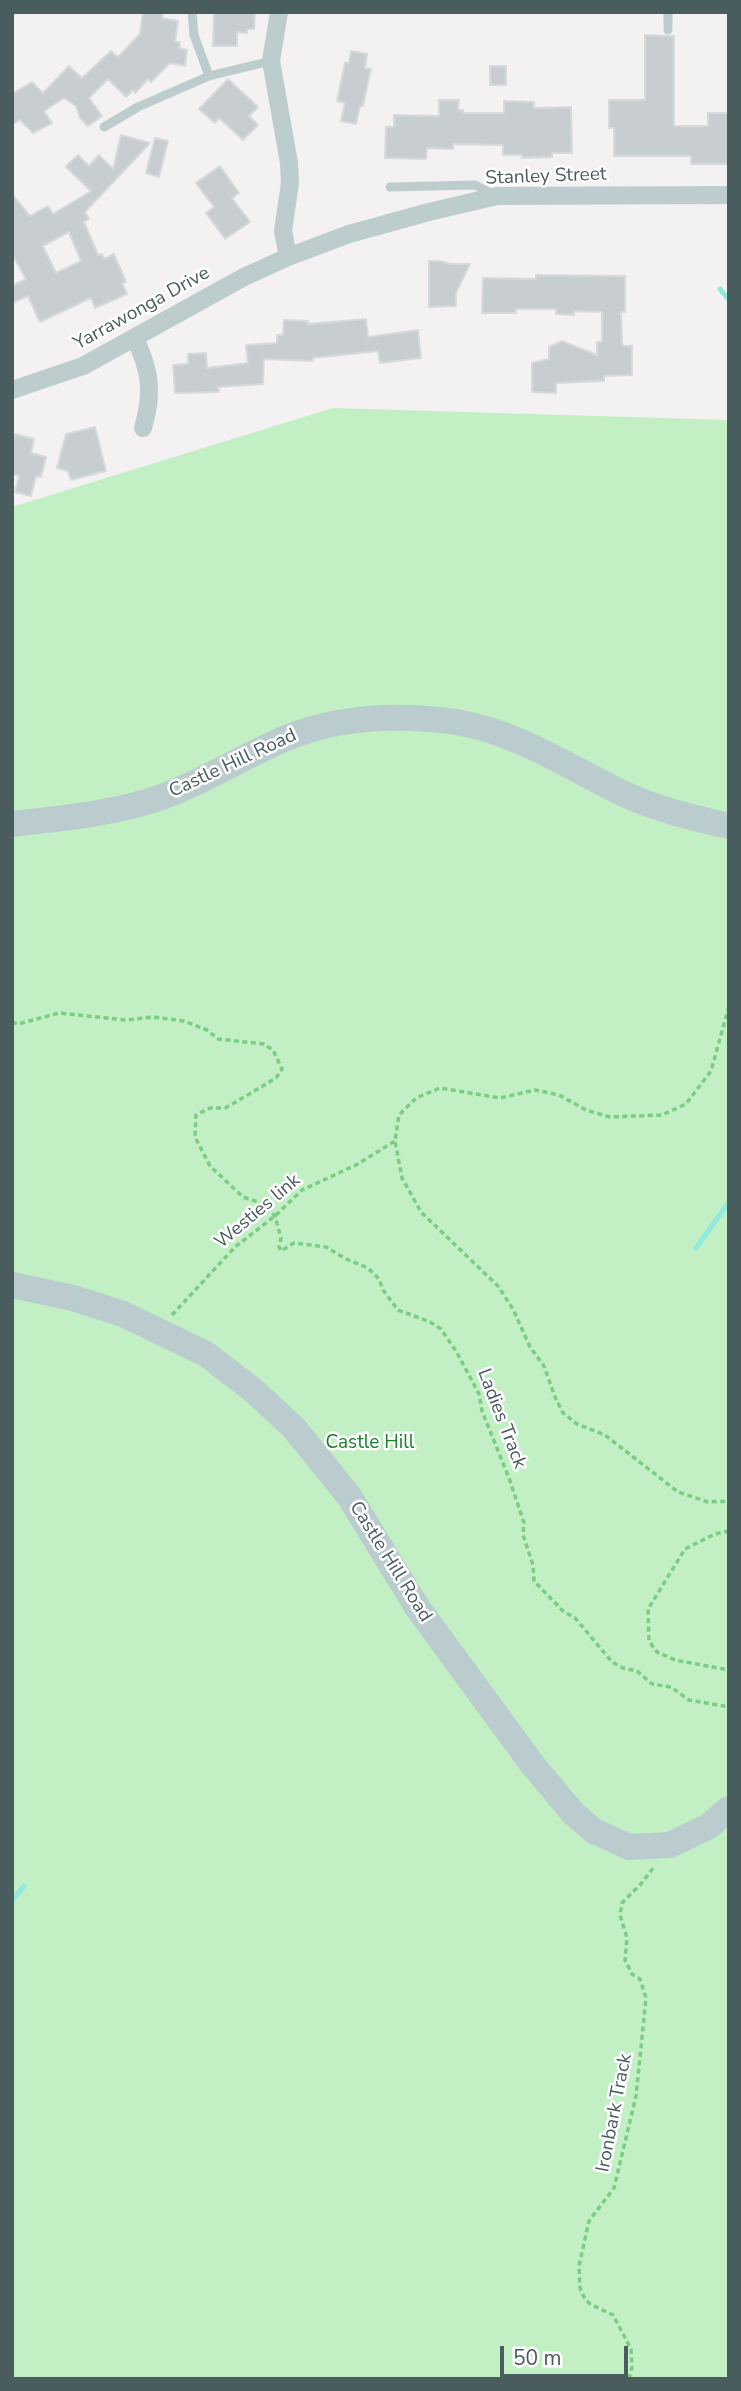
<!DOCTYPE html>
<style>
body{margin:0}
#map{position:relative;width:741px;height:2391px;overflow:hidden;background:#f3f1f2;font-family:"Nunito Sans",sans-serif}
canvas{display:block}
.frame{position:absolute;inset:0;border:14px solid #495c5e;pointer-events:none}
.scale{position:absolute;left:500px;top:2346px;width:128px;height:32px;box-sizing:border-box;border:4px solid #495c5e;border-top:0;padding-left:9px;font-size:21px;line-height:24px;white-space:nowrap;color:#495c5e;-webkit-text-stroke:5px #fff;paint-order:stroke}
</style>
<div id="map">
<canvas width="741" height="2391"></canvas>
<div class="frame"></div>
<div class="scale">50 m</div>
</div>
<script>
const ctx = document.querySelector('canvas').getContext('2d');
ctx.lineJoin = 'round';
function fillPath(path, color) { ctx.fillStyle = color; ctx.fill(path, 'evenodd'); }
function strokePath(path, color, width, dash) { ctx.strokeStyle = color; ctx.lineWidth = width; ctx.lineCap = dash ? 'butt' : 'round'; ctx.setLineDash(dash || []); ctx.stroke(path); }
function drawText(font, color, halo, rows, align = 'center') {
  ctx.font = font + ' "Nunito Sans",sans-serif'; ctx.lineWidth = 5; ctx.setLineDash([]); ctx.textBaseline = 'middle'; ctx.strokeStyle = halo; ctx.fillStyle = color; for (const [text, x, y, turn = 0] of rows) {
    ctx.save(); ctx.translate(x, y); ctx.rotate((+turn || 0) * Math.PI / 180); ctx.textAlign = isNaN(turn) ? turn : align; if (halo) ctx.strokeText(text, 0, 0); ctx.fillText(text, 0, 0); ctx.restore();
  }
}
const green = new Path2D(`
 M333,408L729,420V2379H12V507Z`);
const stream = new Path2D(`
 M720,289L729,300
 M696,1248L729,1202
 M12,1900L24,1886`);
const building = new Path2D(`
 M143,12H163L162,18L178,21L175,42H180L179,48L187,50L185,66L170,63L151,82L148,79L135,93L133,90L126,97L108,79L89,98L102,116L88,126L80,118L76,106L64,98L44,111L52,123L33,133L20,120L12,125V94L32,82L43,93L69,66L82,78L111,51L118,57L140,34Z
 M214,12H255L254,29H247V33L237,32V46H213Z
 M645,35L674,36V126H708V113H729V164H691V156H614V128H609V100H645Z
 M351,51L367,54L365,68L371,69L363,106H360L356,124L341,121L345,103L337,101L345,63H349Z
 M490,66H506V85H490Z
 M228,79L258,107L249,116L258,125L243,140L219,118L215,123L199,109Z
 M439,100H459L458,110H463V113H504V101L534,102V108L571,107L572,153H552V157L522,158V155H503V145L453,144V149L427,148L426,159L385,158L386,127H394V115L439,116Z
 M121,135L150,143L85,212L89,219L84,222L98,255L102,254L104,259L114,254L126,282L122,283L127,294L95,308L91,298L40,322L28,296L12,303V286L26,279L12,254V194L30,216L48,206L53,214L91,191L66,167L67,165L78,155L89,166L99,155L113,169ZM69,232L81,261L56,273L43,246Z
 M155,138L168,141L159,177L146,173Z
 M220,166L239,193L232,198L250,222L225,239L206,213L214,207L196,183Z
 M429,261H441L450,264H470L456,293V306L429,307Z
 M536,275L625,276V312H621L622,342L623,346H632V375L604,376V381L556,383V393L532,392V363L549,359V347L562,341L597,355V342H602V312L574,311V315L556,314V309H516V313H482L483,278L536,279Z
 M366,319L368,337L418,330L421,358L380,363L378,351L313,358V361L264,359L263,384L218,387L219,392L175,393L173,365L188,364V354L206,353L207,368L248,363L246,345L277,343V335H283L284,320L308,321V324Z
 M95,427L106,471L71,480L68,471L57,468L66,434Z
 M15,434L34,439L31,453L46,457L41,477L36,476L31,496L15,492L19,476L12,474V442Z`);
const path = new Path2D(`
 M729,1006L711,1071L686,1104L662,1115L610,1117L586,1110L559,1095L535,1090L500,1098L440,1088L416,1098L399,1115L395,1141L402,1178L421,1212L498,1286L513,1309L530,1347L544,1366L555,1397L563,1413L577,1424L605,1435L678,1492L708,1502L729,1501
 M12,1022L18,1024L59,1013L126,1020L153,1017L184,1021L207,1030L218,1039L264,1044L273,1050L282,1069L276,1078L234,1103L225,1108H210L196,1115L195,1137L210,1166L243,1197L264,1204L275,1216L281,1238L279,1247L281,1251L294,1243L326,1247L346,1259L368,1268L379,1279L383,1290L398,1310L430,1322L441,1329L456,1351L479,1394L482,1411L509,1478L524,1523L523,1535L533,1565L534,1581L563,1611L575,1618L612,1662L623,1668L637,1671L652,1684L671,1687L689,1700L729,1707
 M172,1315L235,1247L275,1216L302,1190L356,1165L395,1141
 M729,1531L715,1534L685,1549L648,1609L649,1641L657,1652L675,1660L729,1670
 M629,2379L632,2367L631,2349L613,2315L590,2304L584,2297L580,2288L579,2266L589,2221L614,2188L636,2096L646,1998L640,1979L632,1974L625,1960L627,1938L620,1915L622,1903L640,1885L654,1867`);
const lane = new Path2D(`
 M192,12L194,35L209,76
 M668,30V12
 M104,127L138,107L209,76L271,61
 M390,187L475,185L495,195`);
const street = new Path2D(`
 M279,12L271,61L289,163L290,183L283,231L288,257
 M135,339C151,371 153,394 143,428
 M12,390L83,366L244,277L288,257L349,234L429,212L497,196L729,195`);
const secondary = new Path2D(`
 M12,824C61,818 112,814 159,798C202,783 242,757 284,739C338,716 399,714 456,722C517,732 568,767 622,793C656,809 693,818 729,826
 M12,1285L73,1298L123,1314L206,1354L253,1390L294,1428L349,1496L417,1607L532,1764L573,1813L594,1831L629,1847L670,1845L709,1826L729,1809`);
const streetNames = [
 ["Stanley Street",546,177,-2],
 ["Yarrawonga Drive",142,309,-29],
 ["Castle Hill Road",233,764,-25],
 ["Westies link",258,1212,-40],
 ["Ladies Track",501,1419,69],
 ["Castle Hill Road",390,1562,58],
 ["Ironbark Track",615,2113,-79]
];
const parkNames = [
 ["Castle Hill",370,1443]
];
fillPath(green, '#c2efc4');
strokePath(stream, '#90eadd', 5);
fillPath(building, '#c8ced0');
strokePath(building, '#d6dadc', 2);
strokePath(path, '#7bcc87', 3.5, [5, 3.5]);
strokePath(lane, '#bdcccd', 9);
strokePath(street, '#bdcccd', 18);
strokePath(secondary, '#bbcccf', 26);
drawText('19px', '#495c5e', '#fff', streetNames);
drawText('19px', '#1a8029', '#fff', parkNames);
</script>
